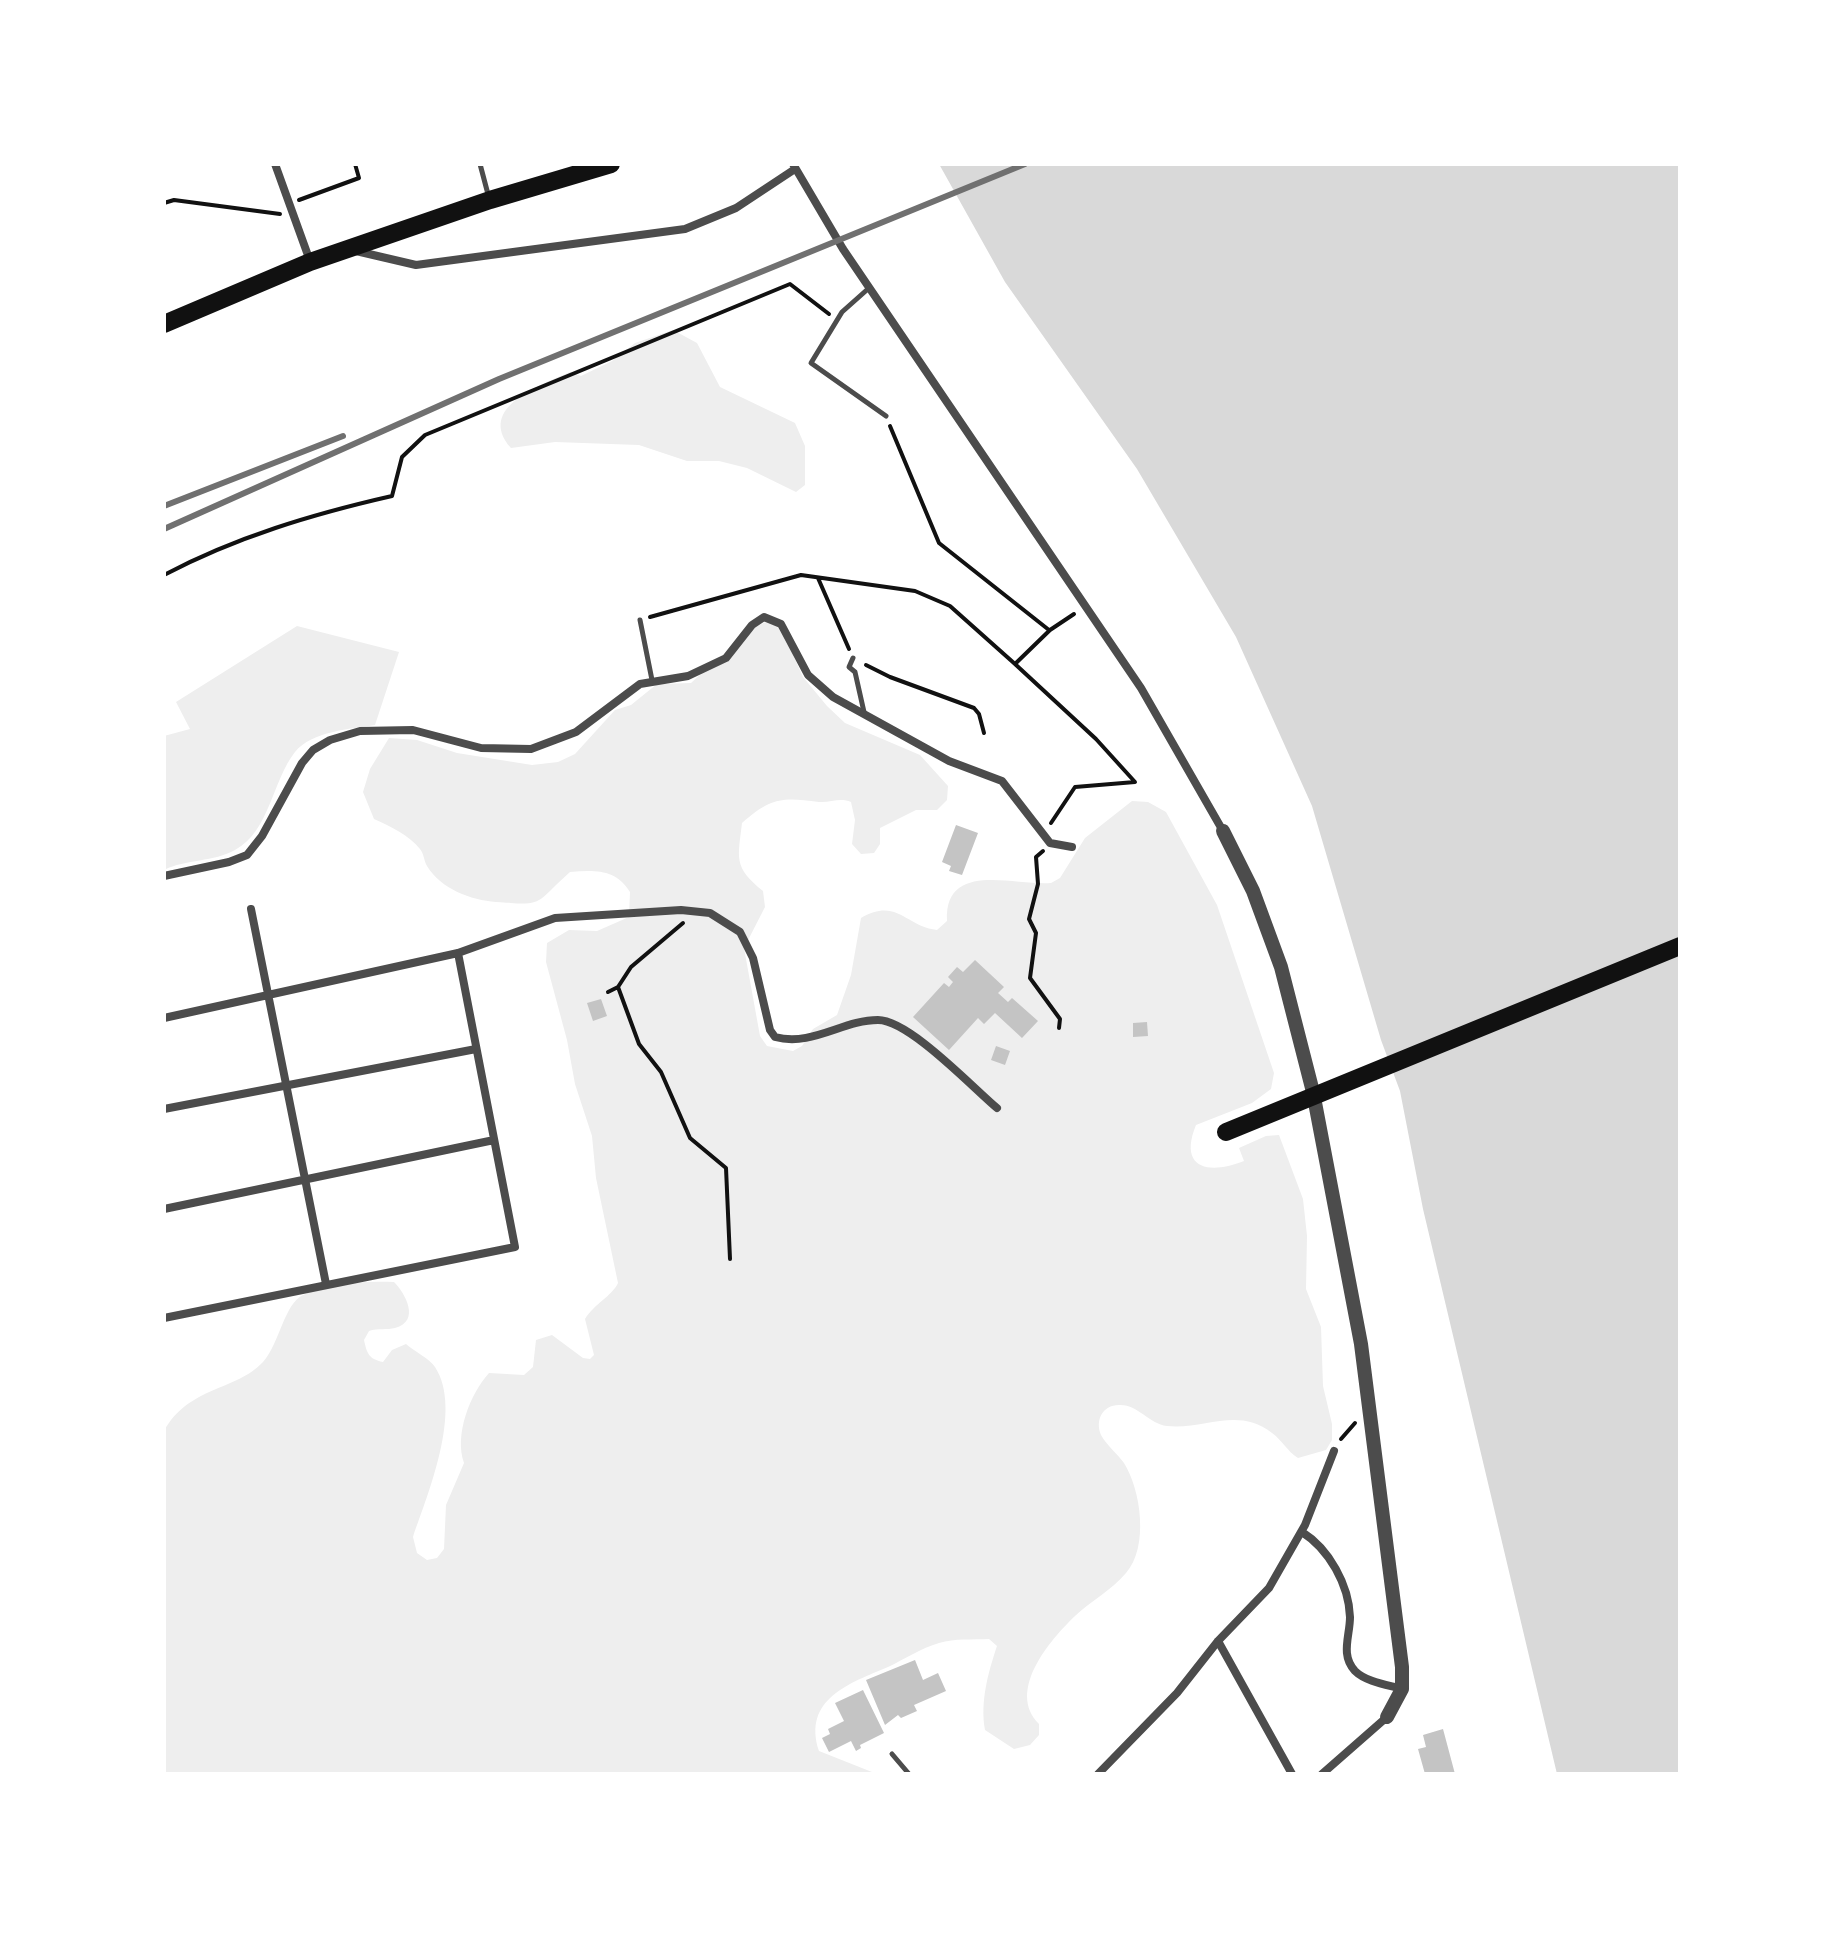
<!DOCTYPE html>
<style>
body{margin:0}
#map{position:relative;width:1844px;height:1938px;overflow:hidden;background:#fff;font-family:"Playfair Display",serif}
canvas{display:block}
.frame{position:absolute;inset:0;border:166px solid #fff;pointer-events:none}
</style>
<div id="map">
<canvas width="1844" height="1938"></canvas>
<div class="frame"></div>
</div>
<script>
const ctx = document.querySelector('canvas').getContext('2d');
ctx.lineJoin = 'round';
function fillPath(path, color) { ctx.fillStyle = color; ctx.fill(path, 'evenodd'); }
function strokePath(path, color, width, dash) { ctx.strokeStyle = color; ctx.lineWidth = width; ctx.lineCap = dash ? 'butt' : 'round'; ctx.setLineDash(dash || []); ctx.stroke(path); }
const green = new Path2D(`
 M673,330L697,343L720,387L795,423L805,446V485L796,492L747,468L719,461H687L639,445L555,442L511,448C475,407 543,384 570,372L581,376L612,361L635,343Z
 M770,620L781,628L803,677L827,706L845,723L920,755L948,786L947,800L937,810H916L880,828V844L874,853L861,854L852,844L855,820L851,802C840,797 830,803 819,802C783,797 771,797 742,823C738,858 733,867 763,891L765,907L744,948L760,1036L767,1046L793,1051L802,1046L813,1029L837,1015L851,975L861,918C897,897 906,927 937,930L947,921C944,860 1015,886 1051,883L1060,878L1085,838L1132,801L1148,802L1166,812L1217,905L1274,1073L1271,1089L1252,1103L1196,1125C1178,1169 1209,1175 1244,1161L1239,1148L1266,1136L1279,1135L1303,1199L1307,1236L1306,1289L1321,1327L1323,1386L1332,1424V1440L1326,1450L1298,1458C1287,1451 1282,1440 1272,1433C1238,1406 1204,1430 1167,1426C1149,1424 1138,1404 1119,1405C1102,1405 1095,1421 1101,1435C1107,1446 1117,1453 1124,1463C1141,1490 1149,1547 1126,1573C1112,1590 1091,1601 1075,1616C1050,1640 1006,1691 1039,1724V1735L1030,1745L1014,1749L985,1730C980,1702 988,1673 997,1646L989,1639C973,1640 955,1638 939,1643C921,1648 905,1659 888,1667C850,1683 802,1699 819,1751L877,1774H166L164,1431C189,1386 236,1391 263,1362C280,1343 284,1304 303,1295C329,1282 366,1281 394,1282C405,1293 421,1321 395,1328C387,1330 378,1328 369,1331L364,1340C367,1354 369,1359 383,1362L392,1350L406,1344C414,1351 430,1359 435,1367C463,1410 428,1493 413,1537L417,1553L427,1560L437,1558L444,1549L446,1505L464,1463C454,1435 470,1394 489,1373L524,1375L533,1367L536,1340L552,1335L583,1358L590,1359L594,1355L585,1319C594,1304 612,1296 618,1283L596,1178L592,1136L575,1084L567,1040L546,962L547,943L569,930L597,931L629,917L630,892C616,869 595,870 570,872C534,904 546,906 496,902C471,900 441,889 427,866C424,861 424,854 420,849C409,835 390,826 374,819L363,792L370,769L389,738L417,740L457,753L532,765L558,762L575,754L615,710L631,705L657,684L691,683L703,672L725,661L751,629Z
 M297,626L399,652L375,725C351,729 312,731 295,752C272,781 270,831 235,850C214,862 186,859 164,870V736L190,729L176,702Z`);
const water = new Path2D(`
 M939,164H1680V1774H1557L1423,1209L1400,1091L1381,1040L1312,806L1236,637L1137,469L1005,282Z`);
const building = new Path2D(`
 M956,825L978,833L962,875L949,871L951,866L942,862Z
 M975,960L1004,987L998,993L1008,1002L1012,998L1038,1021L1022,1038L995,1013L984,1024L978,1018L949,1050L913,1017L944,983L949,987L953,982L948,977L957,967L963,972Z
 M601,999L607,1016L593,1021L587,1003Z
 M1147,1022L1148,1036L1133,1037V1023Z
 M996,1046L1010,1051L1005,1065L991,1060Z
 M915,1660L923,1680L938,1673L946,1691L914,1705L917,1711L901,1718L898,1715L885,1725L866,1680Z
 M863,1690L884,1733L860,1745L861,1748L856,1751L851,1741L829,1752L822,1738L830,1734L828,1729L844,1721L835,1703Z
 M1443,1729L1455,1774H1425L1418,1749L1426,1747L1423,1735Z`);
const path = new Path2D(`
 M299,200L359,178L355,164
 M164,203L174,200L280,214
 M890,426L939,543L1049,630
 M164,575C236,537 313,514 392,496L402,457L425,435L790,284L829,314
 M818,578L849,649
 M650,617L801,575L915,591L950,606L1015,664L1050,630L1074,614
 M1015,664L1096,739L1135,782L1075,787L1051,823
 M866,665L890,677L974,708L979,714L984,733
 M1043,851L1036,857L1038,884L1029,919L1036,933L1030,978L1060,1019L1059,1028
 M683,923L631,967L618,987L639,1044L661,1072L690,1138L726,1168L730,1259
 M608,992L618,987
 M1341,1439L1355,1423`);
const service = new Path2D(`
 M480,164L489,198
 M869,288L842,312L811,363L886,416
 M640,620L652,680
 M853,658L849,667L855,672L864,712
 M892,1754L909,1774`);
const minor = new Path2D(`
 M275,164L310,261
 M793,164L843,249L1141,688L1223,831
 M356,251L416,265L685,229L736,208L795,169
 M164,876L229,862L247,855L262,836L302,763L313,750L330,740L360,731L413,730L481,748L531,749L576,732L640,684L688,676L726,658L752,625L764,617L781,624L808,675L833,697L949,761L1002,781L1050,843L1072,847
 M251,909L326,1284
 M164,1018L458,953L555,918L681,910L710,913L740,932L753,958L770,1030L775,1037C812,1047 843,1020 878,1020C909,1020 972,1087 997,1108
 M164,1109L476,1049
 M164,1209L494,1140
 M164,1318L515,1247L458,953
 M1302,1532C1329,1549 1349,1585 1350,1617C1350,1636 1340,1655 1355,1671C1366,1682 1388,1685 1402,1689
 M1218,1641L1292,1774
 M1098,1774L1177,1693L1218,1641L1269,1588L1305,1525L1334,1451
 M1322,1774L1387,1717`);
const tertiary = new Path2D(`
 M1223,831L1253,891L1281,967L1313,1092L1361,1344L1402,1667V1689L1387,1717`);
const trunk = new Path2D(`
 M164,324L310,262L490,200L611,164
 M1226,1132L1680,946`);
const rail = new Path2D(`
 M164,506L343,436
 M164,529L499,379L1025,164`);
fillPath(green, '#eee');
fillPath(water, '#d9d9d9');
fillPath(building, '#c4c4c4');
strokePath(path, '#111', 4);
strokePath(service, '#4c4c4c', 5);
strokePath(minor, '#4c4c4c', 8);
strokePath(tertiary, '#4c4c4c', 14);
strokePath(trunk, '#111', 18);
strokePath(rail, '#707070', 6);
</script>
